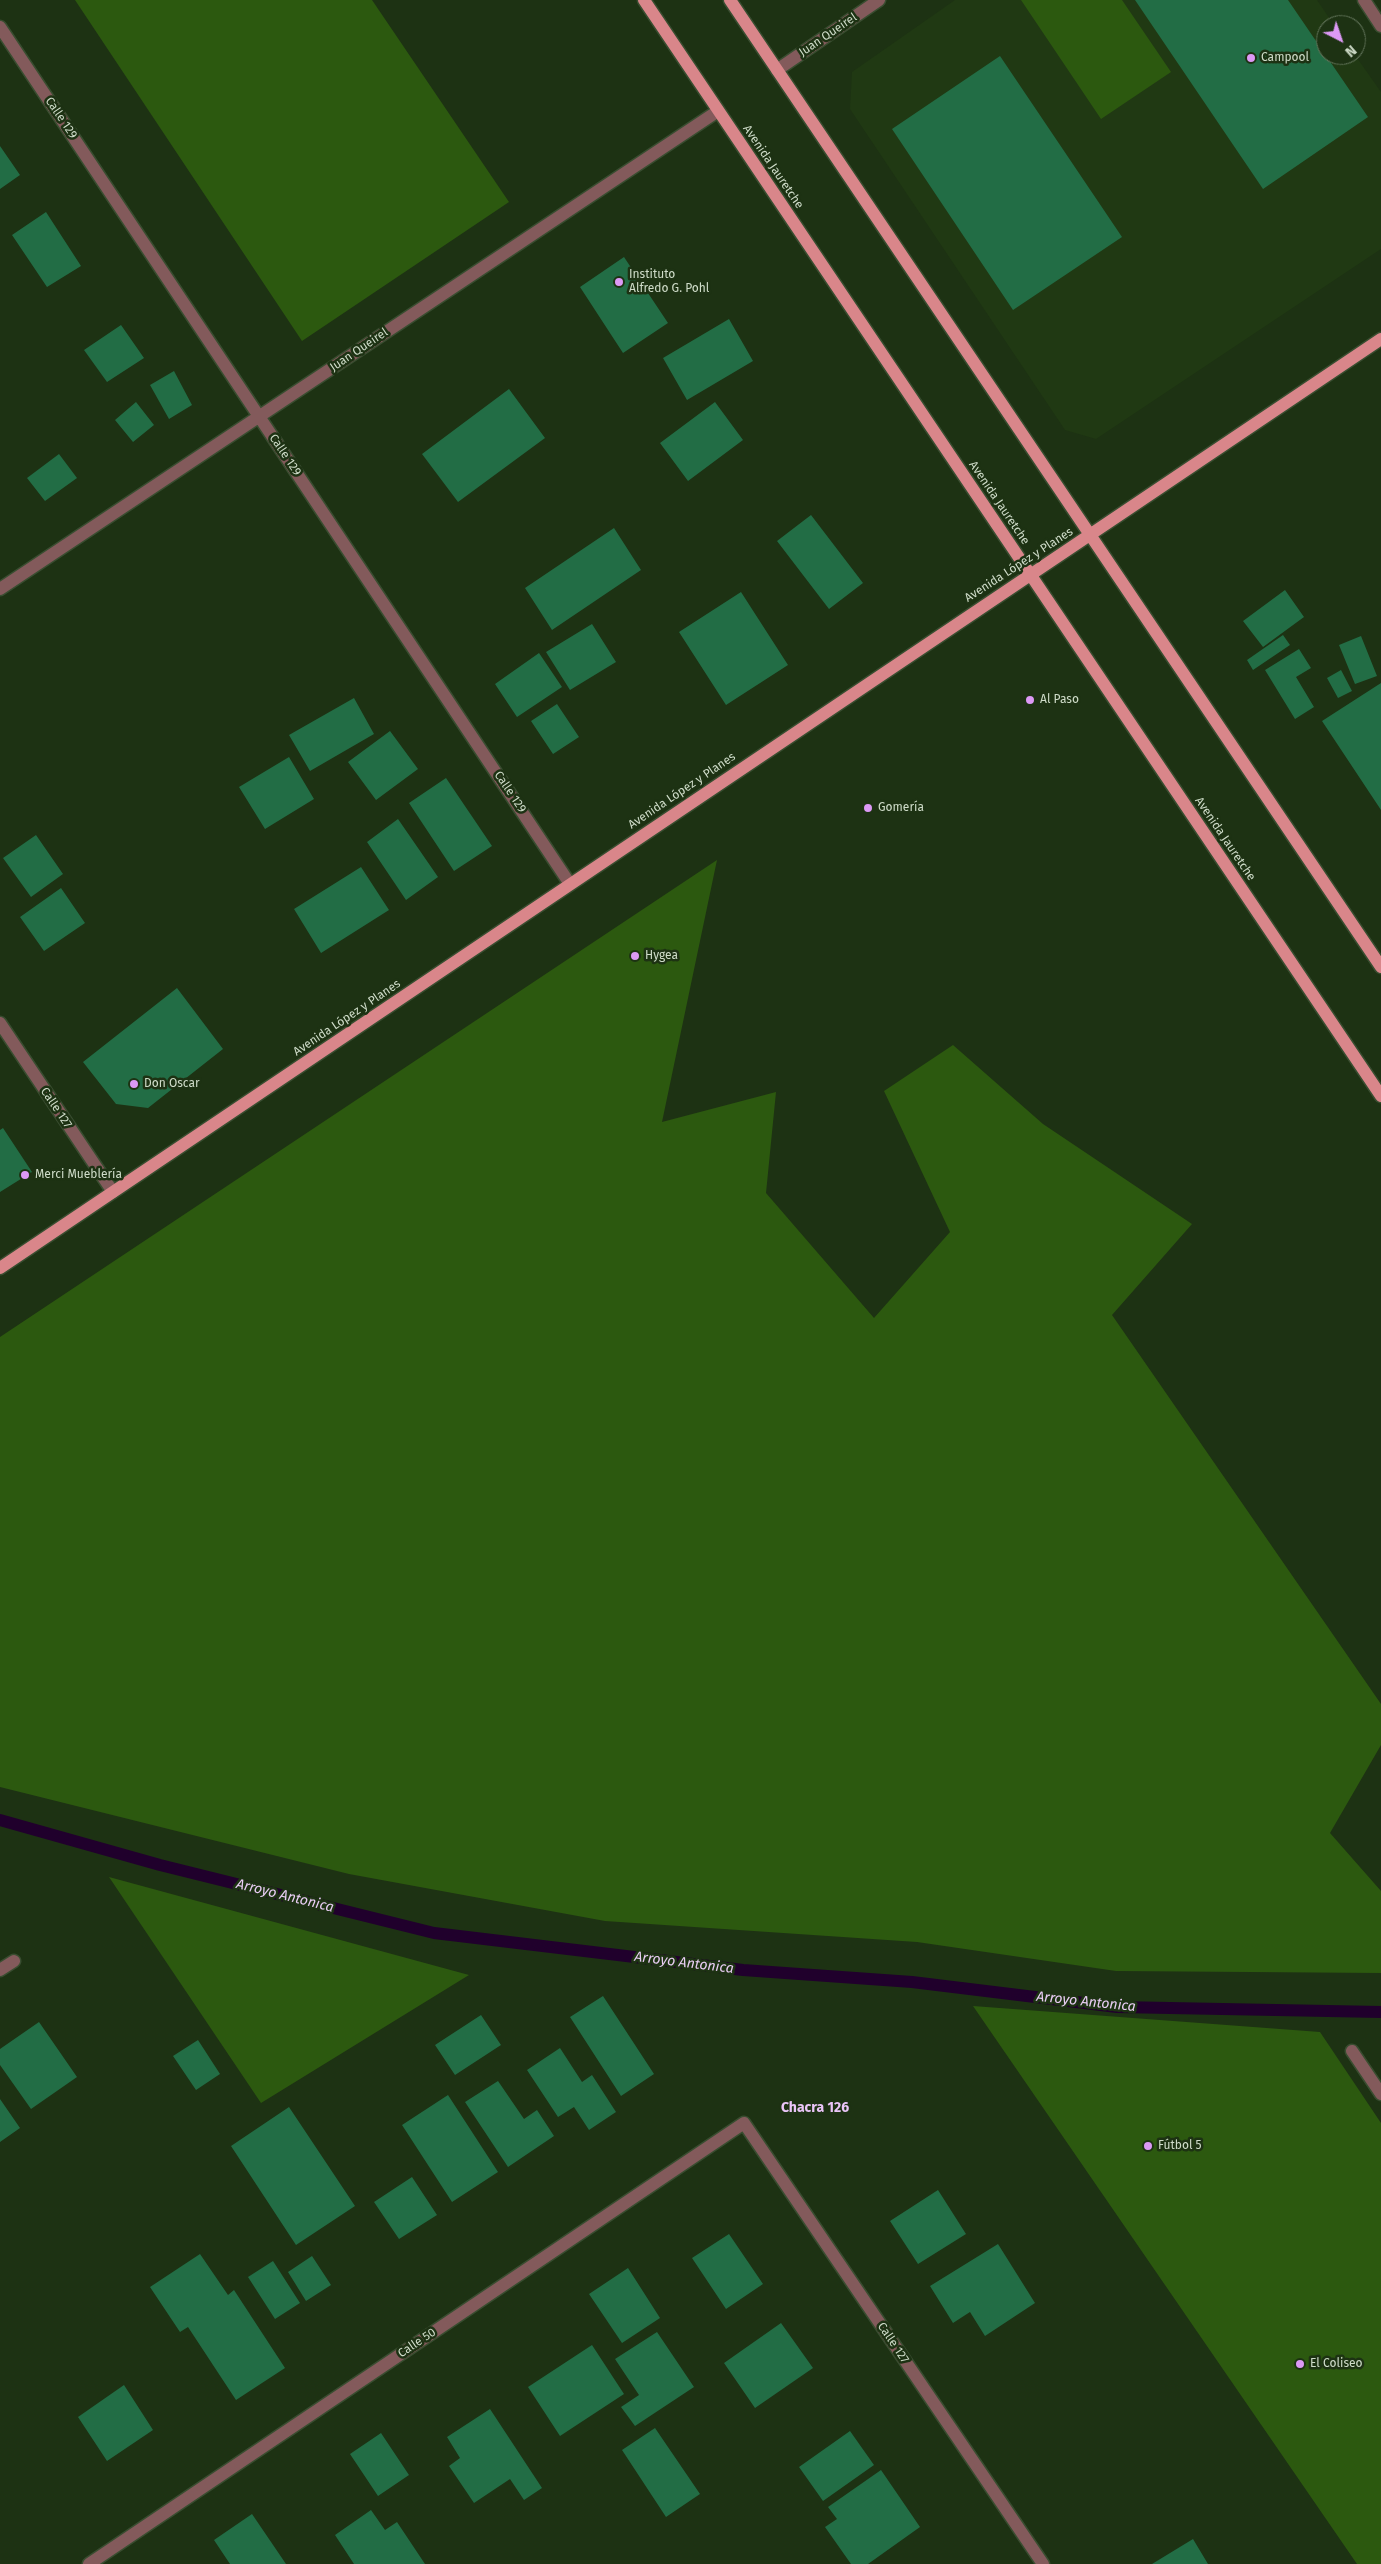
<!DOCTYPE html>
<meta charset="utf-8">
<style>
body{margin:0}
#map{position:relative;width:1381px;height:2564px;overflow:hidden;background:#1d3213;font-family:"Fira Sans",sans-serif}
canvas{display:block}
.north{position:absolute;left:1316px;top:15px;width:50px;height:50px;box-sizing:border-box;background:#1d3213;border:1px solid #64765c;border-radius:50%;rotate:139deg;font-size:14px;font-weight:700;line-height:20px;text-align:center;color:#cfdcc9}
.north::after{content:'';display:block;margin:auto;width:18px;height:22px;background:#dc99f5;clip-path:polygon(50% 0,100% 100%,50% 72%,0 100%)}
</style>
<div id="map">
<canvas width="1381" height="2564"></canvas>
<div class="north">N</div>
</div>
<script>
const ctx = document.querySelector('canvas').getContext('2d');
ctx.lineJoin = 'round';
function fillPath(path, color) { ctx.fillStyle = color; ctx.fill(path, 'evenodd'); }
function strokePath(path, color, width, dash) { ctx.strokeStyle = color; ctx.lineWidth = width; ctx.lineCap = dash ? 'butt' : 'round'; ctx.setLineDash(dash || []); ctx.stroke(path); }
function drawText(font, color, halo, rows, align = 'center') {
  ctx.font = font + ' "Fira Sans",sans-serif'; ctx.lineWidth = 5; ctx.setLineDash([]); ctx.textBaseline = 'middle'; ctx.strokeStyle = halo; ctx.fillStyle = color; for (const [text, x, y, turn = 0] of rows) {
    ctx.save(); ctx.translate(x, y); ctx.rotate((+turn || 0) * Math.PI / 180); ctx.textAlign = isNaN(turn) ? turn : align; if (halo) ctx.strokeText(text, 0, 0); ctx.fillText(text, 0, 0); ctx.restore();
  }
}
const built = new Path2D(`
 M955,0H1317L1334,25H1326V55H1355L1381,92V249L1096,439L1065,430L850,109L852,72Z`);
const green = new Path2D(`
 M75,0H372L509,202L302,341Z
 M1021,0H1122L1171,72L1101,119Z
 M717,860L662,1122L776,1092L766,1193L874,1318L950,1232L884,1091L953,1045L1043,1124L1192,1224L1112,1315L1381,1704V1745L1330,1833L1381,1891V1973L1116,1971L917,1942L605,1921L349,1874L0,1787V1337Z
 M109,1877L469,1975L261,2103Z
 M973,2006L1320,2032L1381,2123V2564H1357Z`);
const stream = new Path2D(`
 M0,1820L160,1865L434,1933L743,1970L912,1982L1117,2007L1381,2012`);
const building = new Path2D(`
 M1135,0H1288L1368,117L1263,189Z
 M1000,56L1122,237L1013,310L892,129Z
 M0,146L20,175L0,189Z
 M46,212L81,266L47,287L12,235Z
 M624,257L668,323L623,353L580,287Z
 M729,319L753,361L687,400L663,358Z
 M121,325L144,358L107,382L84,350Z
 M174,371L192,405L169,419L150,385Z
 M509,389L545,438L458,502L422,454Z
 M136,402L154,425L133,442L115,420Z
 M715,402L743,440L688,481L660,443Z
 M59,454L77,478L45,501L27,478Z
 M811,515L863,583L829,609L777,541Z
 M614,528L641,570L552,630L525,588Z
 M1285,590L1304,617L1263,647L1243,621Z
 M741,592L788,665L726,705L679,632Z
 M592,624L616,662L570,690L546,652Z
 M1283,635L1290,645L1253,670L1247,660Z
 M1361,636L1377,676L1355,684L1339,645Z
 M1299,649L1311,668L1296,677L1314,707L1295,719L1265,670Z
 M539,653L562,687L517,717L495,684Z
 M1341,670L1352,691L1338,698L1327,678Z
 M1381,683V810L1322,721Z
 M354,698L374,734L310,771L289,735Z
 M557,704L579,737L553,754L531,721Z
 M390,731L418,769L376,800L348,762Z
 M289,757L314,799L265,829L239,787Z
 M446,778L492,846L454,871L409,803Z
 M398,819L438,877L406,900L367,842Z
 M36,835L63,874L31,897L3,858Z
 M361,867L389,910L321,953L294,909Z
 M61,888L85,923L44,951L20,917Z
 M177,988L223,1049L148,1108L116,1104L83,1062Z
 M3,1128L32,1172L0,1192V1130Z
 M603,1996L654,2074L621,2096L570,2017Z
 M481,2015L501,2045L455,2075L435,2045Z
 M39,2022L77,2077L31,2109L0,2065V2049Z
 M198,2040L220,2074L196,2090L173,2056Z
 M560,2048L582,2082L592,2075L616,2112L589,2130L574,2107L558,2117L527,2070Z
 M498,2081L524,2119L537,2110L554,2136L508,2167L465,2102Z
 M448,2095L498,2172L452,2202L402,2125Z
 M0,2099L20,2128L0,2142Z
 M289,2107L355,2206L296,2245L231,2146Z
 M412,2177L437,2215L399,2239L374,2202Z
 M938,2190L966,2234L918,2264L890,2221Z
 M729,2234L763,2284L726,2309L692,2258Z
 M998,2244L1035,2303L985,2336L970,2312L953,2323L930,2286Z
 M200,2254L228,2295L234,2290L285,2368L236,2400L188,2327L180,2332L150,2287Z
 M312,2256L331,2285L306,2301L288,2272Z
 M273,2261L300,2303L275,2319L248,2277Z
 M628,2268L660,2318L622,2343L589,2294Z
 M781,2323L813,2368L755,2408L724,2363Z
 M657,2332L694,2387L635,2426L621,2407L639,2395L615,2359Z
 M592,2345L624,2394L560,2436L528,2387Z
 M124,2385L153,2430L107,2461L78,2417Z
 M490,2409L542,2488L524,2500L510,2479L474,2503L449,2466L460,2458L447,2437Z
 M655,2428L700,2494L666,2517L622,2450Z
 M850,2431L874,2465L823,2501L799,2467Z
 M381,2433L409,2475L378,2496L350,2454Z
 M881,2470L920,2527L868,2564H851L825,2527L837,2519L828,2507Z
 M371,2510L385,2530L397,2522L425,2564H354L335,2535Z
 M252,2514L286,2564H230L214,2540Z
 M1193,2539L1208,2564H1152Z`);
const minor = new Path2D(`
 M1364,0L1381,26
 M0,27L570,884
 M777,70L879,0
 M0,589L718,111
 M0,1023L113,1192
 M0,1970L14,1961
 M1352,2051L1381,2094
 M89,2564L744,2123L1043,2564`);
const major = new Path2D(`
 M644,0L1381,1096
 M730,0L1381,967
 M0,1268L1381,339`);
const markers = [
 [1251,58,5,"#dc99f5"],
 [619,282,5,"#dc99f5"],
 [1030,700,5,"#dc99f5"],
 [868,808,5,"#dc99f5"],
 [635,956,5,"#dc99f5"],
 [134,1084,5,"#dc99f5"],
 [25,1175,5,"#dc99f5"],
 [1148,2146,5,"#dc99f5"],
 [1300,2364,5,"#dc99f5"]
];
const streetNames = [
 ["Juan Queirel",828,35,-34],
 ["Calle 129",61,118,56],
 ["Avenida Jauretche",773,167,56],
 ["Juan Queirel",359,350,-34],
 ["Calle 129",285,455,56],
 ["Avenida Jauretche",999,503,56],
 ["Avenida López y Planes",1019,565,-33],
 ["Avenida López y Planes",682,791,-34],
 ["Calle 129",510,792,56],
 ["Avenida Jauretche",1225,839,56],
 ["Avenida López y Planes",347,1018,-34],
 ["Calle 127",56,1108,56],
 ["Calle 50",417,2343,-34],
 ["Calle 127",893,2343,56]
];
const poiNames = [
 ["Campool",1261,58],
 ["Instituto",629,275],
 ["Alfredo G. Pohl",629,289],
 ["Al Paso",1040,700],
 ["Gomería",878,808],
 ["Hygea",645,956],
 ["Don Oscar",144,1084],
 ["Merci Mueblería",35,1175],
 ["Fútbol 5",1158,2146],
 ["El Coliseo",1310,2364]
];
const waterNames = [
 ["Arroyo Antonica",285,1896,14],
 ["Arroyo Antonica",684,1963,7],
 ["Arroyo Antonica",1086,2002,6]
];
const neighbourhoodNames = [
 ["Chacra 126",815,2108]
];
fillPath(built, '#203913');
fillPath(green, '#2c590f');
strokePath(stream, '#20002c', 12);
fillPath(building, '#226d45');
strokePath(minor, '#394d30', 15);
strokePath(major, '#394d30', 15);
strokePath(minor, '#835a5b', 12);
strokePath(major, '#d9868a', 12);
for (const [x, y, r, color] of markers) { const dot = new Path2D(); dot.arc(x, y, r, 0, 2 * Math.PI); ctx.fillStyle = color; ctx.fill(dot); strokePath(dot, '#1d3213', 2); }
drawText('12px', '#cfdcc9', '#1d3213', streetNames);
drawText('12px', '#cfdcc9', '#1d3213', poiNames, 'left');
drawText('italic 14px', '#eacef5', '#1d3213', waterNames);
drawText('bold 14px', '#eac5f8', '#1d3213', neighbourhoodNames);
</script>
